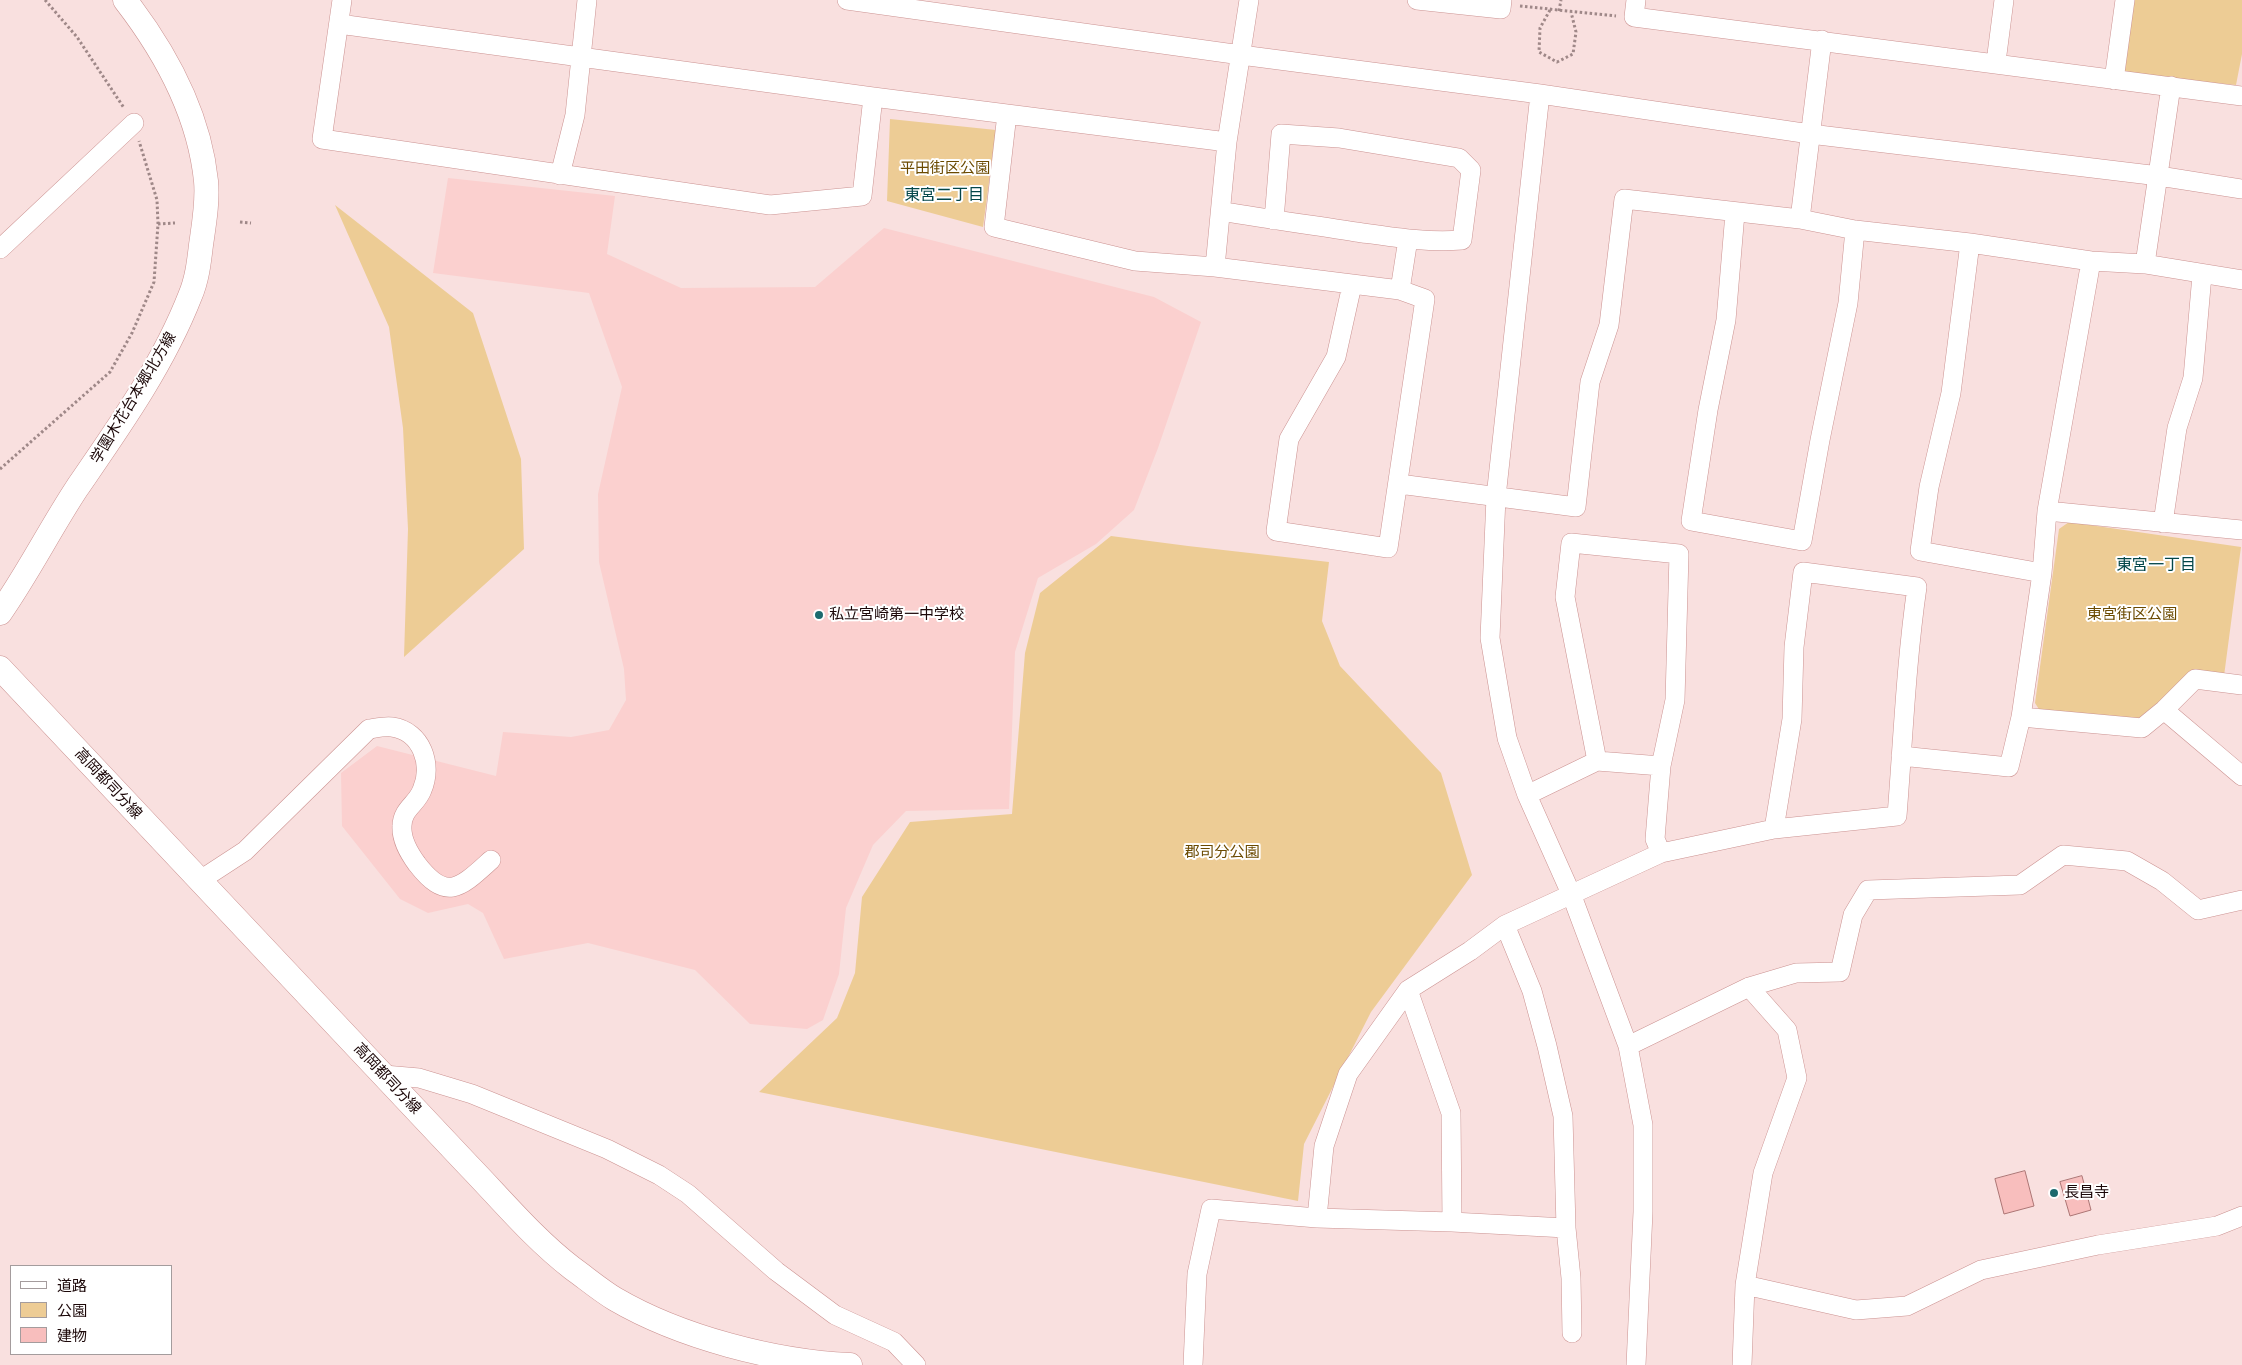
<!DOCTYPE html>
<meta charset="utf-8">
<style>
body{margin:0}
#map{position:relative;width:2242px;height:1365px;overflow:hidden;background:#f9e0df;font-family:"Space Grotesk","Noto Sans JP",sans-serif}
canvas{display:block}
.legend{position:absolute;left:10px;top:1265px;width:162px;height:90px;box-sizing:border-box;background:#fff;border:1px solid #a49c9d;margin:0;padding:6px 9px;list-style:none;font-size:15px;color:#1c0809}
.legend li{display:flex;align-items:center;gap:10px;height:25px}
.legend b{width:25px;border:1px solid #a49c9d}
</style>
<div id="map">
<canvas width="2242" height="1365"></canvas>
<ul class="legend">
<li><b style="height:6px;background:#fff"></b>道路</li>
<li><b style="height:14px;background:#edcc95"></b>公園</li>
<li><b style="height:14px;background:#f8bebd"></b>建物</li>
</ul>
</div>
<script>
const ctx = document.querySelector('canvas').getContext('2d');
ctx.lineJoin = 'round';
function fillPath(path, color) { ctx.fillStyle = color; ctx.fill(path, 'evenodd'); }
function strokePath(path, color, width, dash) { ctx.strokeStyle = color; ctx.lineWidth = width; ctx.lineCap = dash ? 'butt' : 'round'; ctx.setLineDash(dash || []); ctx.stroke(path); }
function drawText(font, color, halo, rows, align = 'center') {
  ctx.font = font + ' "Space Grotesk","Noto Sans JP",sans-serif'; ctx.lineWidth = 4; ctx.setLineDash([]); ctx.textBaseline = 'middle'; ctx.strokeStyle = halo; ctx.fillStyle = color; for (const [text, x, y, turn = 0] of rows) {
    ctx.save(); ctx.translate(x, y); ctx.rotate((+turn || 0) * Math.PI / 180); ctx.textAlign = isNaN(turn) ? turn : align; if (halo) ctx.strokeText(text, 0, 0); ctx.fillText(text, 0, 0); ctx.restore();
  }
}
const built = new Path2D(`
 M448,178L615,196L607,254L681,288L815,287L884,228L1154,297L1201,322L1158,448L1134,510L1096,544L1038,578L1015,652L1009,809L906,811L873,845L846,908L839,974L823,1020L807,1029L750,1024L695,970L588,943L504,959L483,913L468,904L428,913L400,899L342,826L341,773L377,746L496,776L503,732L571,737L609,730L626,700L624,669L599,562L598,494L622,387L589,293L433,273Z`);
const green = new Path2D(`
 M2133,0H2242V54L2236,85L2123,74Z
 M890,119L996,130L983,227L887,201Z
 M335,205L473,313L521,459L524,549L404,657L408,529L403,428L389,327Z
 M2069,522L2241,547L2224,676L2193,674L2143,719L2040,711L2035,703L2059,529Z
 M1111,536L1188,546L1329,562L1322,621L1340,666L1441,773L1472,875L1371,1012L1304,1144L1298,1201L759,1092L837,1018L855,973L862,897L910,822L1012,814L1025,653L1040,593Z`);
const building = new Path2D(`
 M2025,1171L2034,1206L2004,1214L1995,1179Z
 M2082,1176L2091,1210L2070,1216L2060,1182Z`);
const path = new Path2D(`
 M45,0L77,37L124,108
 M1520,6L1616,16
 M1550,10L1540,28L1539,52L1557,62L1573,54L1576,32L1571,12
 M1559,11L1561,0
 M240,222L251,223
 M158,224L175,223
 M0,469L110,372L132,333L154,282L158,224L157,200L139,141`);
const minor = new Path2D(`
 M342,0L322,139L770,205L862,196L873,97
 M847,0L1241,55L1540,94L1810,134L2159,176L2242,189
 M1417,0L1501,9L1502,0
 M1636,0L1634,17L2242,96
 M339,24L873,97L1227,142
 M1996,62L2004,0
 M2114,80L2125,0
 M1540,94L1496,497L1490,638L1507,738L1527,795L1572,896L1628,1046L1643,1125V1212L1636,1365
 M1007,114L994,227L1135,261L1215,267L1400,290L1425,299L1388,548L1276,531L1289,439L1336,357L1352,285
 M560,175L575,115L587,0
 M1221,211C1266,219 1311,225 1356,232C1392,237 1427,243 1462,240L1471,170L1459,158L1339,138L1281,134L1274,220
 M1735,213L1726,320L1708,410L1691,521L1802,541L1820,440L1848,303L1855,230
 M1800,219L1822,40
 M1970,243L1951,393L1929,487L1920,551L2042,573
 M0,249L134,123
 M2145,264L2171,86
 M1215,267L1227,142L1249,0
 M1400,290L1408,239
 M1399,484L1576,507L1590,382L1609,325L1624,199L1800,219L1855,230L1970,243L2091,261L2145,264L2242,280
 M2047,511L2242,530
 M2163,523L2177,428L2193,378L2202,275
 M2164,710L2242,776
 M2021,717L2142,728L2164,710L2195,679L2242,685
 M1901,756L2009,767L2021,717L2042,573L2047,511L2091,261
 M1597,761L1565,597L1571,543L1679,554L1675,700L1661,766L1655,839L1661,853
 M1527,795L1597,761L1661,766
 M199,881L245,851L369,729C376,728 385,726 392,727C422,731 433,765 422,790C417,804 402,809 402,826C401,840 409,853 417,864C447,903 461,887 491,860
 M1505,925L1532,991L1547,1046L1563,1116L1566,1228L1571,1278L1572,1333
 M1408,990L1451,1113L1452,1222
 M1628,1046L1749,987L1796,973L1840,972L1853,915L1868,890L2020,885L2063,855L2127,861L2162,881L2198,910L2242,900
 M384,1075L419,1078L472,1094L607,1149L659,1175L688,1194L776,1271L835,1315L894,1342L916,1365
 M1317,1218L1324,1146L1348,1074L1408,990L1470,951L1505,925L1661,853L1774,829L1897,816C1903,740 1906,663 1917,587L1803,572L1794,647L1792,719L1774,829
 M1745,1285L1856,1310L1907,1306L1981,1270L2098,1245L2217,1226L2242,1216
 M1193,1365L1197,1274L1211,1209L1317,1218L1452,1222L1566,1228
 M1742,1365L1745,1285L1763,1173L1797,1078L1787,1030L1749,987`);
const major = new Path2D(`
 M0,613C28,573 50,529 77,488C119,427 163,365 190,296C197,280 199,262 201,245C204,224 208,201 206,181C199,113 166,53 125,0
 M0,668L467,1164C501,1199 533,1238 572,1268C586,1278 600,1290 615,1299C680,1337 775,1362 850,1365`);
const markers = [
 [819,615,5,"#1d6a6e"],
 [2054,1193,5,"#1d6a6e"]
];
const parkNames = [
 ["平田街区公園",945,169],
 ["東宮街区公園",2132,615],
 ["郡司分公園",1222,853]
];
const streetNames = [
 ["学園木花台本郷北方線",134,398,-59],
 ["高岡都司分線",108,784,47],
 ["高岡都司分線",387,1079,47]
];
const poiNames = [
 ["私立宮崎第一中学校",829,615],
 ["長昌寺",2064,1193]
];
const neighbourhoodNames = [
 ["東宮二丁目",944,196],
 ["東宮一丁目",2156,566]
];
fillPath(built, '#fbd0cf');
fillPath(green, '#edcc95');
fillPath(building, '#f8bebd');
strokePath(building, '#ac7574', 1);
strokePath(minor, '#cb9291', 20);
strokePath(major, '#cb9291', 25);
strokePath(path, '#9f8888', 3, [2.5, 2.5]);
strokePath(minor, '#fff', 19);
strokePath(major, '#fff', 24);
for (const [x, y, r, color] of markers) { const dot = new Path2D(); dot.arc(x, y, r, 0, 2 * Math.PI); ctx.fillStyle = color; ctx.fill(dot); strokePath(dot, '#fff', 2); }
drawText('15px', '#6b4a00', '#fff', parkNames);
drawText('15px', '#1c0809', '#fff', streetNames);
drawText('15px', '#1c0809', '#fff', poiNames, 'left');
drawText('16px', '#034649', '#fff', neighbourhoodNames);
</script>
